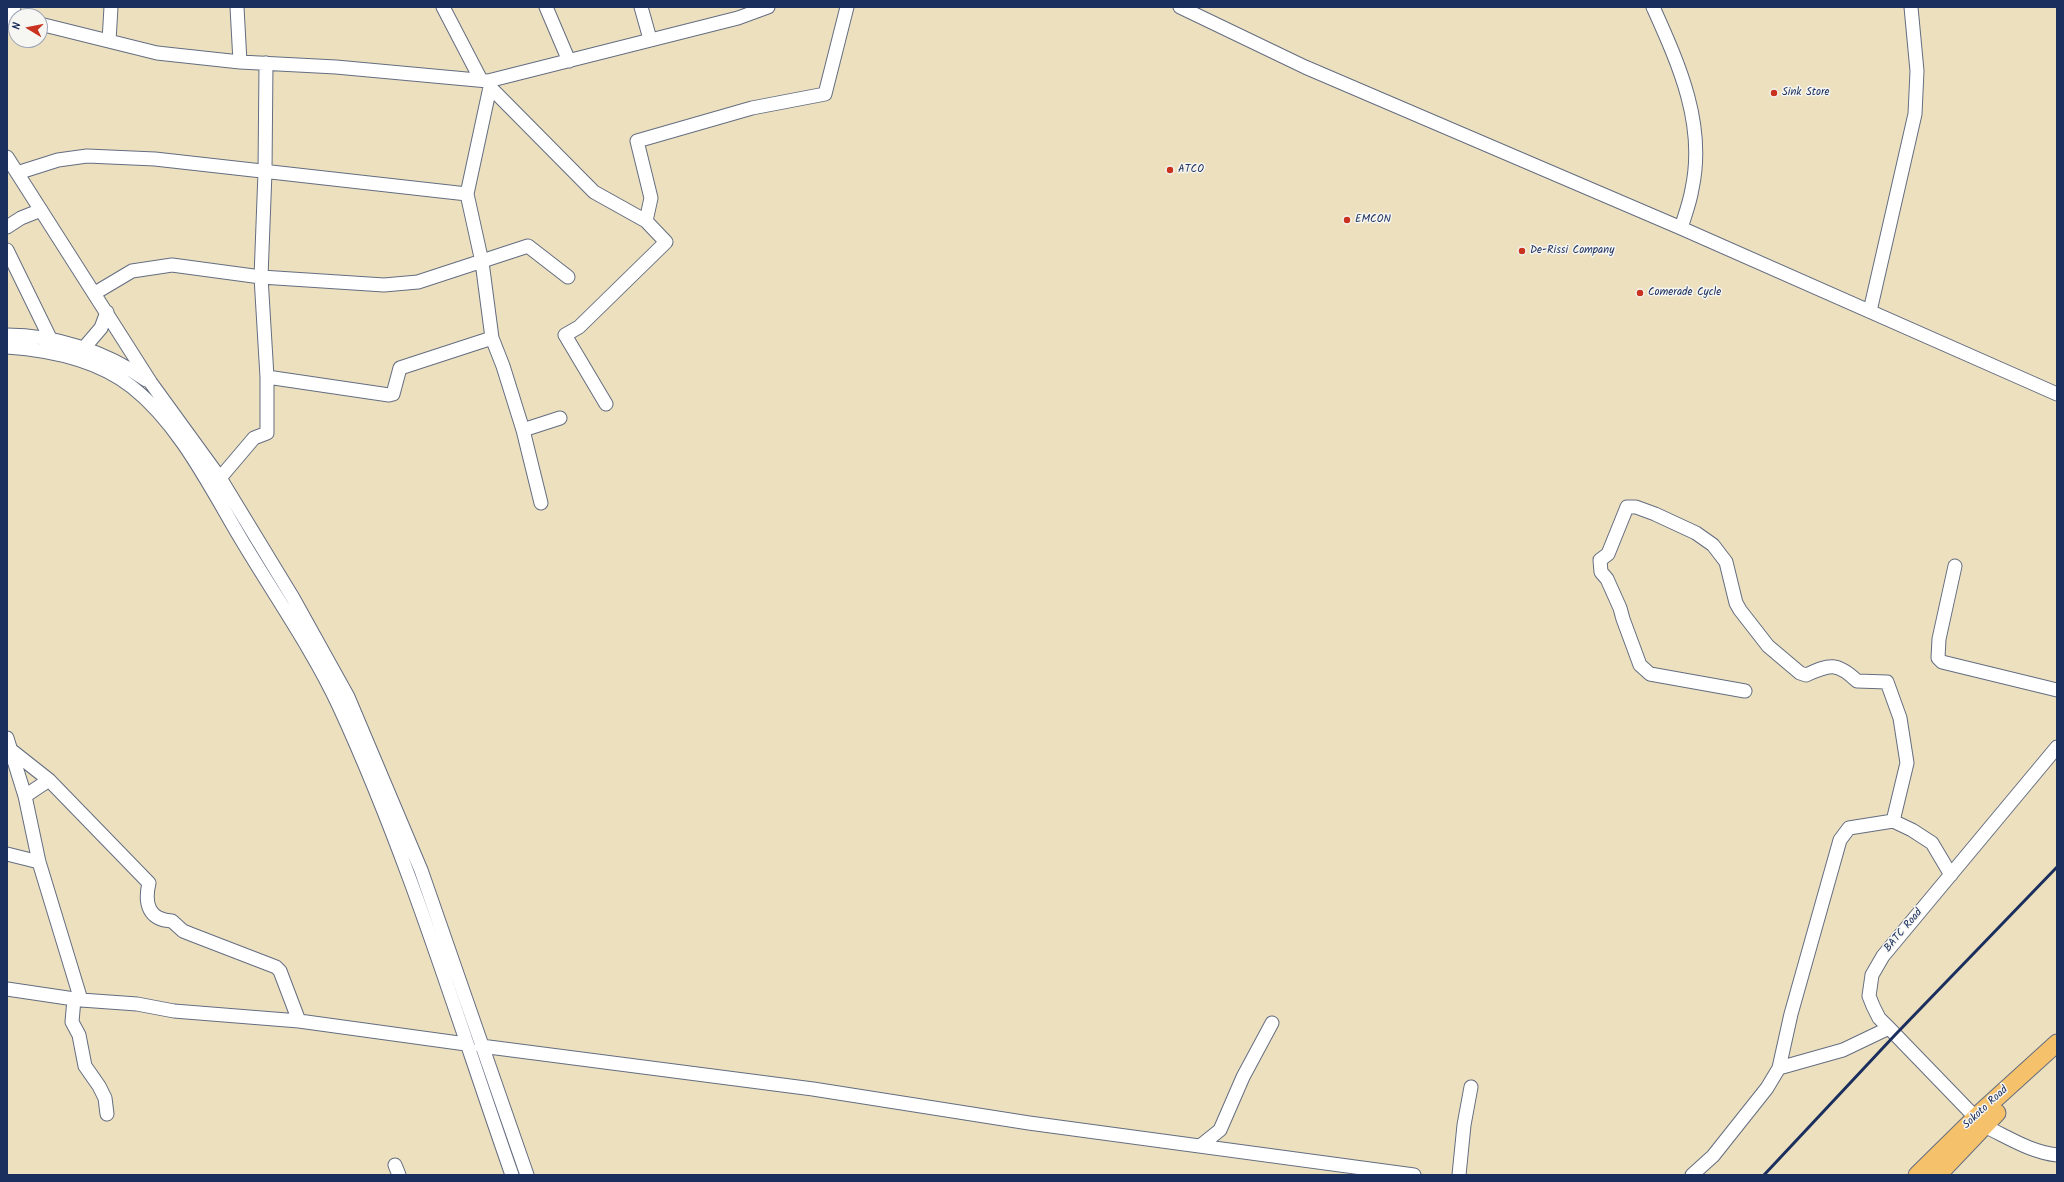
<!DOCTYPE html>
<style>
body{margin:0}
#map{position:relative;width:2064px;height:1182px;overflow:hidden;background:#ece0bf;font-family:Kalam,sans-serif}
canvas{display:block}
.frame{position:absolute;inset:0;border:8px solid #1b2f5e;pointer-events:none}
.north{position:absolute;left:8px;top:8px;width:40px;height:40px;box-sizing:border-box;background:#f6f6f2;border:1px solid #9ea6b7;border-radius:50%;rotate:280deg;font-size:11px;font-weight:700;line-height:16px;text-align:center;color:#1b2f5e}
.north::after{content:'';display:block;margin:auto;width:14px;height:18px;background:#c8321e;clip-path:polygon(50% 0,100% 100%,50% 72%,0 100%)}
</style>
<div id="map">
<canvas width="2064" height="1182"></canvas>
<div class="frame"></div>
<div class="north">N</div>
</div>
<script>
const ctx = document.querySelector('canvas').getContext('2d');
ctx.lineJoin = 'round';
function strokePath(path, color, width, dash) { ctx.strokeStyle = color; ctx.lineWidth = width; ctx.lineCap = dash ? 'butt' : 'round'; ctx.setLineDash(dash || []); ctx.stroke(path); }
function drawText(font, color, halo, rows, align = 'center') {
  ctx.font = font + ' Kalam,sans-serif'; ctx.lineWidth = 3; ctx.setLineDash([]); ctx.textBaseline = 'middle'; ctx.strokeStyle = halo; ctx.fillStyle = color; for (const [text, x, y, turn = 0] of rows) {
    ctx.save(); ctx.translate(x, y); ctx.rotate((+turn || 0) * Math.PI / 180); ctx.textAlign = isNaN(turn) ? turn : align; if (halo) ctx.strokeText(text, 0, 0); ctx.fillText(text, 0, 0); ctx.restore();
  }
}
const minor = new Path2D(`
 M237,7L240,62
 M443,7L481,80
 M546,7L569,61
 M641,7L650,39
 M1180,7L1305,67L1681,228L2057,394
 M1653,7C1679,65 1706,124 1692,189C1690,202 1685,215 1681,228
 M9,18L14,7
 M40,24L157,53L240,62L336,67L488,81L738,18L768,7
 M109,41L111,7
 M488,81L490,87L467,194L482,262L492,338L503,366L523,430L541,503
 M490,87L594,192L646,221L666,242L579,327L565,335L606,404
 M7,157L151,383L220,478L293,598L348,697L421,870L527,1175
 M17,173L58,160L87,156L155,159L467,194
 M646,221L651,198L637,141L752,108L825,94L847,7
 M7,227L21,218L41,210
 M7,250L50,338
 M95,293L132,271L172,265L261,277L384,285L418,282L528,246L568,277
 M1870,311L1915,114L1917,71L1911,7
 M7,335C55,335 107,352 146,380
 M7,347C49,350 97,359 132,387C180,425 210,487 241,539C273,593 313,650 339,706C409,858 457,1018 512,1175
 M83,349L101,328L107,312
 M267,377L389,395L393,394L400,368L492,338
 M523,430L560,418
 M220,478L254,438L267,433V377L261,277L265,172L266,63
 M1955,566L1939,639L1938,658L1942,662L2057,690
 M1745,691L1650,674L1640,665L1623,619L1620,608L1607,579L1601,572L1600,560L1608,554L1627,507H1636L1655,514L1696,533L1713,545L1726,562L1736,603L1740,610L1768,646L1800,673L1806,675C1830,664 1837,662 1857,681L1887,682L1900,718L1907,763L1893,821
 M7,738L25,796L39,862L81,1000
 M11,750L49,780L149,883C144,904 149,920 172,921L183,931L193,935L276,967L280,971L299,1021
 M25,796L49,780
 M7,854L39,862
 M7,989L81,1000L137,1004L174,1011L299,1021L466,1044
 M74,999L72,1022L79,1035L85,1066L99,1086L105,1098L107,1114
 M481,1046L813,1089L1029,1123L1414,1175
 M1779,1068L1843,1050L1889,1028
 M1976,1118L1889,1028L1879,1018L1873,1006L1869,996L1872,975L1883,956L2057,747
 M1984,1126C2008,1137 2030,1152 2057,1155
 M1200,1146L1220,1130L1243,1077L1272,1023
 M395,1165L399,1175
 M1459,1175L1464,1125L1471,1087
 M1692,1175L1713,1156L1767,1088L1779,1068L1791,1014L1840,840L1849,828L1893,821L1912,830L1932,843L1951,875`);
const major = new Path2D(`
 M1917,1175L1981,1112L2057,1043
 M1938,1175L1997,1113`);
const rail = new Path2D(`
 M1764,1175L1895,1035L2057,867`);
const markers = [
 [1774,93,4,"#c8321e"],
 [1170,170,4,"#c8321e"],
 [1347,220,4,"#c8321e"],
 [1522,251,4,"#c8321e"],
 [1640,293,4,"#c8321e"]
];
const poiNames = [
 ["Sink Store",1782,93],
 ["ATCO",1178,170],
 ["EMCON",1355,220],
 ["De-Rissi Company",1530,251],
 ["Comerade Cycle",1648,293]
];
const streetNames = [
 ["BATC Road",1904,931,-50],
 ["Sokoto Road",1986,1108,-43]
];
strokePath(minor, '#646d80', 15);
strokePath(major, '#646d80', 19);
strokePath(minor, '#fff', 13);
strokePath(major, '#f6c16b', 17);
strokePath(rail, '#1b2f5e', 3);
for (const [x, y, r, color] of markers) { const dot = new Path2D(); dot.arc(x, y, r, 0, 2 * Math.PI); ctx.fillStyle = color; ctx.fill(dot); strokePath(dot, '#f6f6f2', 1.5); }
drawText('11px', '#1b2f5e', '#f6f6f2', poiNames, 'left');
drawText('11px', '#1b2f5e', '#f6f6f2', streetNames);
</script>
